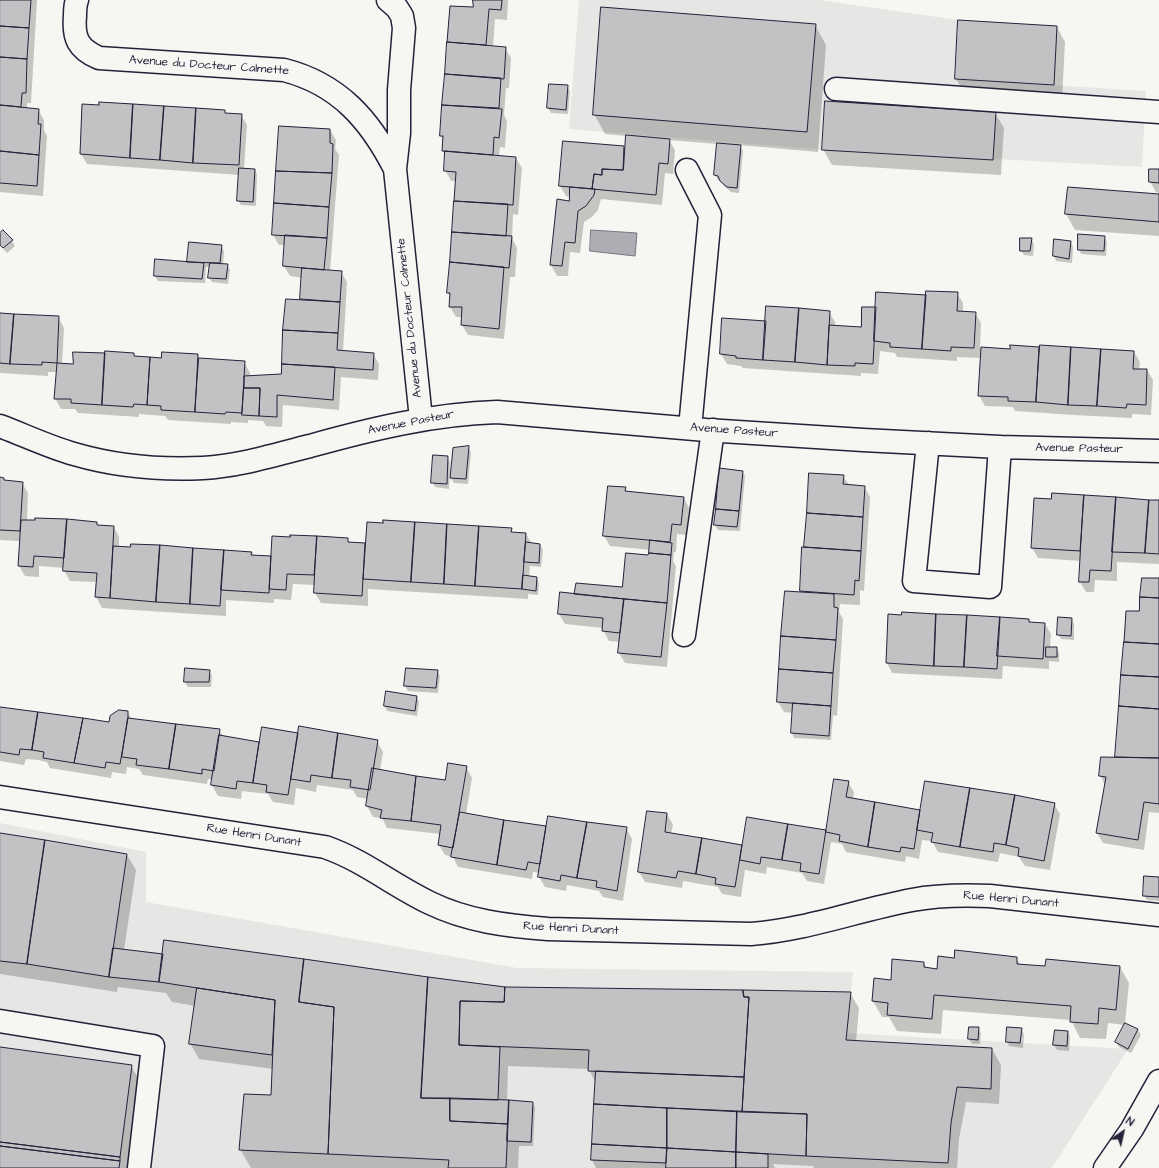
<!DOCTYPE html>
<style>
body{margin:0}
#map{position:relative;width:1159px;height:1168px;overflow:hidden;background:#f6f6f2;font-family:"Architects Daughter",sans-serif}
canvas{display:block}
.north{position:absolute;left:1103px;top:1112px;width:40px;height:40px;-webkit-text-stroke:3px #f6f6f2;paint-order:stroke;rotate:34deg;font-size:11px;font-weight:700;line-height:16px;text-align:center;color:#22223b}
.north::after{content:'';display:block;margin:auto;width:14px;height:18px;background:#22223b;clip-path:polygon(50% 0,100% 100%,50% 72%,0 100%)}
</style>
<div id="map">
<canvas width="1159" height="1168"></canvas>
<div class="north">N</div>
</div>
<script>
const ctx = document.querySelector('canvas').getContext('2d');
ctx.lineJoin = 'round';
function fillPath(path, color) { ctx.fillStyle = color; ctx.fill(path, 'evenodd'); }
function strokePath(path, color, width, dash) { ctx.strokeStyle = color; ctx.lineWidth = width; ctx.lineCap = dash ? 'butt' : 'round'; ctx.setLineDash(dash || []); ctx.stroke(path); }
function drawText(font, color, halo, rows, align = 'center') {
  ctx.font = font + ' "Architects Daughter",sans-serif'; ctx.lineWidth = 4; ctx.setLineDash([]); ctx.textBaseline = 'middle'; ctx.strokeStyle = halo; ctx.fillStyle = color; for (const [text, x, y, turn = 0] of rows) {
    ctx.save(); ctx.translate(x, y); ctx.rotate((+turn || 0) * Math.PI / 180); ctx.textAlign = isNaN(turn) ? turn : align; if (halo) ctx.strokeText(text, 0, 0); ctx.fillText(text, 0, 0); ctx.restore();
  }
}
const built = new Path2D(`
 M579,0H819L958,20L955,79L1146,91L1142,167L813,149L569,129Z
 M0,823L146,852V902L517,968L853,972L847,1033L1128,1049L1052,1168H0Z`);
const water = new Path2D(`
 M591,230L637,233L635,256L590,251Z`);
const shadow = new Path2D(`
 M0,0H37L31,103H27V109L38,110L44,120V130L47,136L43,196L0,192Z
 M474,0H508L507,20L495,19L493,47L505,48L511,58L509,88H506L504,115L507,121L505,148L500,147L499,156L516,158L522,168L518,215L513,214L512,238L517,248L515,277H510L504,339L468,335L462,325L463,317H456L450,307L451,298L448,293L456,181H451L445,170L446,156L443,151L444,140L441,136L451,7L474,8Z
 M959,22L1057,27L1065,42L1062,100L965,94L956,79Z
 M815,25L826,45L818,152L739,145L743,151L739,193H737L731,192L724,186L721,181L718,180L715,175L718,144L669,140L675,150L673,174L665,173L662,205L601,199L598,210L592,217L584,222L580,253L570,252L568,276H557L551,265L558,200L570,202V197L566,196L560,186L564,142L625,147L627,136L605,134L594,114Z
 M567,86L570,91L568,114L551,113L548,108Z
 M100,106L224,111L226,114L241,115L247,125L244,169L255,170L257,174L256,206L241,205L238,200L240,175L87,164L81,154Z
 M995,113L1004,128L1001,175L832,165L823,149Z
 M330,130L336,140L335,149L339,155L330,271L341,272L347,282L343,352L373,354L379,364L378,380L341,377L339,410L283,405L282,427L266,426L263,421L248,420V423L231,422V424L168,420L165,416L139,414V417L78,413L75,409H61L55,398L57,372H48V376L0,373V314L58,317L64,328L62,364L74,365L133,354L135,357L162,359L198,355L200,359L244,362L250,373V376L282,375L301,300L303,278L290,276L284,266L286,245H279L273,235Z
 M1159,170V193L1156,192L1150,182Z
 M1069,188L1159,195V236L1075,230L1066,214Z
 M0,234L12,241L15,246L7,253L0,245Z
 M1104,237L1107,242L1106,256L1081,254L1079,249Z
 M1031,239L1034,244L1033,256L1024,255L1021,250Z
 M1055,240L1070,242L1073,247L1072,263L1056,261L1054,256Z
 M221,246L224,251L223,265H227L230,270L228,284L212,282L209,277L210,267H206L205,283L158,281L155,276L188,263Z
 M957,293L963,303V312L975,313L981,323L980,348L1011,350V346L1134,352L1140,362L1139,370H1147L1153,380L1151,415L1132,414V418L1074,415L1015,411L1013,407L985,406L979,395L981,358L957,357V361L897,357L895,353L880,351L878,374L861,373V376L743,368L741,366L727,364L721,354L767,322L829,312L835,322V327L862,328L877,309L927,296Z
 M468,447L471,452L468,484L454,483L451,478L454,449Z
 M447,457L450,462L449,489L435,487L433,483Z
 M742,472L745,476L740,531L718,530L715,525Z
 M810,474L843,476L849,485L864,486L870,497L864,591L860,590V605L840,604L839,612L843,619L837,716L833,715L831,740L794,738L792,733L793,713L784,712L778,702L801,592L803,548H805Z
 M0,478L5,482L22,483L28,493L27,521L96,522L98,526L114,527L119,537V548L251,553L253,556L272,557L291,538V536L347,539L350,543L366,544L511,529L513,533L526,534L532,544L540,545L543,550L541,567L530,566L529,577L537,578L539,583L538,595L528,594V599L368,589V606L321,603L315,593V585L293,584L291,600L274,599V603L226,600V616L102,608L96,597L97,582L70,581L64,570L65,568L39,566V577L25,576L19,566L20,541L0,540Z
 M625,488L627,492L684,498L689,508L686,535L677,534L676,552H674L673,561L676,566L667,667L625,663L619,653L621,642L609,641L603,630V628L565,624L559,614L575,595L623,588L649,556L651,550L610,546L604,536Z
 M1053,495L1159,501V564L1117,562V581L1095,580L1094,592H1086L1080,582L1081,561L1038,558L1032,548L1052,500Z
 M1159,579V813L1149,812L1144,850L1103,843L1097,833L1105,785L1100,775L1116,758L1127,612H1140Z
 M889,615L1029,620L1031,623L1045,624L1051,634L1050,648H1056L1059,653V662L1049,661V669L1003,666L1002,679L892,673L887,663Z
 M1071,619L1074,624V640L1061,639L1058,634Z
 M209,671L212,676L211,687H188L185,682Z
 M437,671L440,676L438,693L408,691L405,686Z
 M417,697L419,702L417,716L387,711L385,706Z
 M0,708L110,723L127,712L132,720L219,730L223,736L260,743L299,734L377,741L383,752L380,770L446,782L466,767L472,778L466,814L547,827L626,828L632,839L623,901L603,897L599,891L567,885L566,891L545,887L539,877L540,873L533,872L532,879L458,867L453,857L445,855L439,845L441,834L387,828L382,818L373,817L367,806L369,799L357,797L353,790L317,785L316,792L296,788L294,805L273,802L268,794L242,791L241,799L218,796L212,785L213,780L208,779L207,784L143,775L139,769L127,767L126,774L112,772L111,778L50,768L47,762L38,760L26,759L24,765L0,761Z
 M848,782L854,792L853,800L921,812L1054,804L1060,814L1050,870L1025,866L1019,857L1000,853L998,862L938,852L932,841L922,840L919,859L906,856L905,862L846,852L842,844L831,842L824,884L807,881L802,873L767,867L766,874L745,870L741,897L722,894L718,887L683,881L682,888L645,882L639,872L667,814L673,825L671,834L743,846L748,818L827,831Z
 M0,834L127,855L136,870L124,950L162,955L506,988L850,993L859,1008L856,1042L992,1049L1001,1065L999,1104L966,1102L959,1139L957,1168H814L813,1166L773,1164L775,1168H596L592,1160L596,1084L589,1069L508,1066L507,1101L532,1103L535,1107L533,1146H519L518,1168H251L240,1149L272,1096L273,1069L199,1059L190,1043L196,1006L172,1002L166,993L118,987L117,992L0,974Z
 M1159,878V901L1147,900L1144,896Z
 M1016,958L1021,965L1046,967H1120L1129,983L1125,1023L1138,1030L1141,1035L1131,1053L1119,1047L1116,1042L1125,1025L1108,1023L1106,1039L1080,1038L1071,1020L943,1010L941,1034L897,1031L889,1017H882L873,1001L875,979L891,981L924,963L927,969L938,970L955,959Z
 M978,1028L981,1033L980,1044H972L969,1039Z
 M1021,1029L1024,1034L1023,1048L1009,1046L1007,1041Z
 M1068,1032L1070,1037L1069,1051L1057,1050L1054,1045Z
 M0,1048L131,1066L140,1081L129,1168H0Z`);
const building = new Path2D(`
 M0,0H31L29,28L0,26Z
 M473,0H502L501,10L489,9L486,45L447,42L450,6L473,7Z
 M601,7L816,24L807,132L593,115Z
 M958,20L1057,26L1054,85L955,79Z
 M0,26L29,28L27,59L0,57Z
 M447,42L506,47L504,79L445,74Z
 M0,57L27,59L26,93H22L21,107L0,105Z
 M445,74L501,78L499,108L442,105Z
 M549,84L568,85L566,110L547,108Z
 M825,101L996,112L993,160L822,150Z
 M99,102L133,104L130,158L80,154L82,104L99,105Z
 M133,104L164,106L160,160L130,158Z
 M0,105L39,109L38,124H41L39,155L0,151Z
 M442,105L502,109L499,138L494,137L493,155L442,151L443,136H440Z
 M164,106L196,108L193,163L160,160Z
 M196,108L225,110V113L242,114L239,165L193,163Z
 M279,126L330,129V143L333,144L332,173L276,171Z
 M626,135L670,139L668,164L659,163L656,195L592,189L594,174L602,175V169L623,170Z
 M563,141L624,146L623,170L602,169V175L594,174L592,189L559,186Z
 M717,143L741,145L737,188L727,187L720,181L718,176L714,175Z
 M0,151L39,155L37,186L0,183Z
 M445,151L516,157L513,205L454,201L456,172L444,171Z
 M239,168L255,169L253,202L237,201Z
 M1149,169H1159V183L1149,182Z
 M276,171L332,173L329,207L274,203Z
 M570,187L595,189L594,195L586,206L578,211L575,243L565,242L562,266L550,265L557,199L569,201Z
 M1068,187L1159,194V222L1065,214Z
 M454,201L508,204L506,236L452,232Z
 M274,203L329,207L327,238L272,235Z
 M3,230L13,240L3,248L0,245V233Z
 M452,232L512,236L509,268L450,262Z
 M1078,234L1105,236L1104,251L1078,250Z
 M285,235L327,238L324,270L283,266Z
 M1020,238H1032L1030,251H1020Z
 M1054,239L1071,241L1069,259L1053,256Z
 M189,242L222,245L220,263L187,262Z
 M155,259L204,263L202,279L154,276Z
 M450,262L504,267L499,329L461,325L462,307H449L450,293H447Z
 M210,263L228,264L226,279L208,278Z
 M302,268L342,271L340,302L300,299Z
 M926,291L958,292L957,311L976,312L974,348L951,347V351L922,349Z
 M876,292L926,295L922,349L890,347V343L874,341Z
 M286,299L340,302L338,333L283,330Z
 M766,306L799,308L795,362L763,360Z
 M862,307H876L873,364L855,363V366L827,365L829,325L861,327Z
 M799,308L830,311L827,365L795,362Z
 M0,313L14,314L10,364L0,363Z
 M14,314L59,316L57,363L42,362V365L10,364Z
 M722,318L766,321L763,360L736,358V356L720,354Z
 M283,330L338,333L337,350L374,353L373,370L282,364Z
 M1010,345L1039,347L1036,402L1008,401V397L978,396L981,347L1010,349Z
 M1040,345L1071,347L1068,405L1036,402Z
 M1071,347L1101,349L1097,406L1068,405Z
 M1101,349L1134,351L1133,369H1147L1146,405L1127,404L1126,408L1097,406Z
 M105,351L134,353V356L150,357L147,405L134,404L133,407L102,405Z
 M73,352L105,353L102,405L71,403V399H54L57,363L73,364Z
 M162,352L198,354L195,412L161,410V406L147,405L150,357L161,358Z
 M199,358L245,361L242,413L226,412L225,414L195,412Z
 M282,364L335,367L333,400L277,395V417L259,416L260,388H244V376L281,374Z
 M244,388H260L259,416L242,415Z
 M469,446L466,479L450,478L453,448Z
 M433,455L448,456L447,484L431,483Z
 M719,468L743,471L739,511L716,509Z
 M809,473L844,475L843,484L865,486L863,517L807,513Z
 M0,477L4,478V480L23,482L20,531L0,530Z
 M608,486L626,487L625,491L684,497L681,525L672,524L670,542L603,536Z
 M1052,493L1084,495L1080,551L1031,548L1034,498L1051,499Z
 M1084,495L1116,497L1111,571L1090,570L1089,582H1079Z
 M1116,497L1149,500L1145,553L1112,552Z
 M1149,500H1159V554L1145,553Z
 M716,509L739,511L737,527L714,525Z
 M807,513L863,517L861,551L804,547Z
 M35,518L67,519L64,558L34,556L33,567L18,566L21,520H35Z
 M67,519L97,522V525L114,526L110,598L95,597L97,573L63,571Z
 M383,520L415,522L411,582L363,579L367,522L383,523Z
 M415,522L447,524L444,584L411,582Z
 M447,524L479,526L475,586L444,584Z
 M479,526L512,528L511,532L526,533L522,589L475,586Z
 M290,535L317,536L314,575L287,574L286,590L269,589L272,536L290,537Z
 M317,536L348,538V542L365,543L362,596L314,593Z
 M650,540L672,543L671,555L649,553Z
 M526,542L540,544L539,563L524,562Z
 M131,544L160,545L156,602L110,598L113,546L130,547Z
 M160,545L193,548L190,604L156,602Z
 M802,547L861,551L859,581L855,580L854,595L800,591Z
 M193,548L224,550L220,606L190,604Z
 M224,550L252,552L251,555L271,556L269,593L221,590Z
 M626,553L648,555L649,553L671,555L667,603L574,594L576,583L622,587Z
 M523,575L537,577L536,591L522,589Z
 M1142,578H1159V598L1140,597Z
 M785,591L834,594V607L838,608L836,640L781,636Z
 M560,592L624,599L620,633L602,631L603,618L558,614Z
 M1140,597L1159,598V644L1124,642L1126,611H1139Z
 M624,599L667,603L661,657L618,653Z
 M902,612L936,614L934,666L886,663L888,614L901,615Z
 M936,614L967,615L964,667L934,666Z
 M967,615L1000,617L997,669L964,667Z
 M1000,617L1029,619V622L1045,623L1043,659L997,656Z
 M1058,617L1072,618L1071,636L1057,635Z
 M781,636L836,640L833,673L779,669Z
 M1124,642L1159,644V677L1121,675Z
 M1046,647H1057V657H1046Z
 M185,668L210,670L209,682H184Z
 M406,668L438,670L436,688L404,686Z
 M779,669L833,673L831,706L777,702Z
 M1121,675L1159,677V709L1119,706Z
 M386,691L417,696L415,711L384,706Z
 M793,703L831,706L829,736L791,733Z
 M1119,706L1159,709V758L1115,757Z
 M0,707L38,712L32,750L20,749L19,755L0,752Z
 M119,710L128,711V718L120,764L106,762L105,768L74,763L83,718L109,722L110,716Z
 M38,712L83,718L74,763L43,758L44,752L32,750Z
 M128,718L176,724L169,769L136,765L137,759L122,757Z
 M176,724L220,729L214,771L202,769V774L169,769Z
 M299,726L338,733L332,778L311,775L310,782L291,779Z
 M262,727L298,733L288,795L266,792L267,785L253,783Z
 M338,733L378,740L370,790L350,787L351,780L332,778Z
 M219,735L259,742L253,783L237,781L236,789L211,785Z
 M1101,757L1159,758V804L1144,802L1138,840L1096,833L1106,777L1099,776Z
 M448,763L467,766L453,848L438,845L441,825L411,821L416,776L445,780Z
 M372,768L416,776L411,821L380,818L382,810L366,806Z
 M834,779L849,781L846,797L875,802L868,847L839,841L840,835L826,832Z
 M925,781L970,788L960,847L931,842L933,833L917,830Z
 M970,788L1015,795L1006,845L994,843L993,852L960,847Z
 M1015,795L1055,803L1044,861L1018,856L1019,848L1006,845Z
 M875,802L920,810L914,849L901,847L900,852L868,847Z
 M647,811L667,813L665,832L702,838L696,874L678,871L676,878L638,872Z
 M460,812L504,820L497,865L451,857Z
 M548,816L587,822L577,878L561,875L560,881L538,877Z
 M747,817L788,824L782,860L761,857L760,864L740,860Z
 M504,820L546,826L540,864L528,862L526,870L497,865Z
 M587,822L627,827L617,891L596,887L597,881L577,878Z
 M788,824L826,830L819,874L800,871L801,863L782,860Z
 M0,833L45,840L27,964L0,961Z
 M702,838L742,845L735,887L715,884L716,878L696,874Z
 M45,840L127,854L109,977L27,964Z
 M1144,876L1159,877V897L1143,896Z
 M164,940L304,959L299,1002L334,1007L328,1154L239,1150L244,1094L271,1095L275,1000L159,982Z
 M113,948L163,954L159,982L109,977Z
 M955,950L1017,957V964L1045,966L1046,959L1120,966L1116,1010L1099,1008L1098,1024L1070,1022L1071,1006L934,995L932,1019L887,1015L888,1003L872,1001L874,978L891,980L892,959L924,962V967L937,969L938,956L954,958Z
 M304,959L428,977L421,1098H450V1121L508,1124L506,1168H448L449,1160L328,1154L334,1007L299,1002Z
 M428,977L505,987L504,1002L460,1001L459,1045L500,1047L498,1100L421,1098Z
 M505,987L743,990L744,997H749L744,1077L588,1071L589,1050L459,1045L460,1001L504,1002Z
 M197,988L275,1000L272,1055L189,1044Z
 M743,990L851,992L846,1040L992,1048L991,1089L957,1087L951,1123L948,1163L806,1156L807,1114L742,1112L749,997H744Z
 M1125,1023L1138,1029L1128,1049L1115,1042Z
 M969,1027H979L978,1040L968,1039Z
 M1007,1027L1022,1028L1020,1043L1006,1042Z
 M1055,1030L1068,1031L1067,1046L1053,1045Z
 M0,1047L132,1065L120,1157L0,1142Z
 M596,1071L744,1077L742,1112L594,1104Z
 M450,1098L509,1100L508,1124L450,1121Z
 M509,1100L533,1102L531,1142L507,1141Z
 M594,1104L667,1108V1148L592,1144Z
 M667,1108L737,1111L736,1152L667,1148Z
 M737,1111L807,1114L806,1156L736,1152Z
 M0,1142L120,1157V1161L0,1146Z
 M592,1144L667,1148L666,1163L591,1160Z
 M0,1146L120,1161L119,1168H0Z
 M667,1148L736,1152V1168H666Z
 M736,1152L768,1154V1168H736Z`);
const minor = new Path2D(`
 M77,0C75,5 75,11 75,16C73,38 78,49 99,58L284,70C339,84 370,120 395,169
 M388,0L397,8L402,16L404,28L399,90V133L395,169L421,419
 M836,89L1159,112
 M687,170L710,215L690,428
 M0,426C24,435 49,447 74,454C115,466 159,470 203,468C240,466 274,455 310,446C371,429 433,414 497,412L706,430L863,440L1000,447L1159,451
 M928,443L914,581L990,587L1000,447
 M684,635L713,430
 M0,797L325,847C363,860 394,886 430,903C467,921 507,926 548,929L751,934C806,930 858,910 912,900C938,895 964,895 990,896L1159,915
 M0,1021L153,1046L139,1168`);
const major = new Path2D(`
 M1105,1168L1132,1129L1159,1081`);
const streetNames = [
 ["Avenue du Docteur Calmette",209,66,4],
 ["Avenue du Docteur Calmette",410,318,-96],
 ["Avenue Pasteur",411,423,-11],
 ["Avenue Pasteur",734,431,4],
 ["Avenue Pasteur",1079,449,1],
 ["Rue Henri Dunant",254,836,9],
 ["Rue Henri Dunant",1011,900,5],
 ["Rue Henri Dunant",571,929,3]
];
fillPath(built, '#e6e6e4');
fillPath(water, '#adadb3');
strokePath(water, '#757583', 1);
fillPath(shadow, '#0003');
fillPath(building, '#c2c2c4');
strokePath(building, '#22223b', 1);
strokePath(minor, '#22223b', 25);
strokePath(major, '#22223b', 25);
strokePath(minor, '#f6f6f2', 22);
strokePath(major, '#f6f6f2', 22);
drawText('12px', '#22223b', '#f6f6f2', streetNames);
</script>
